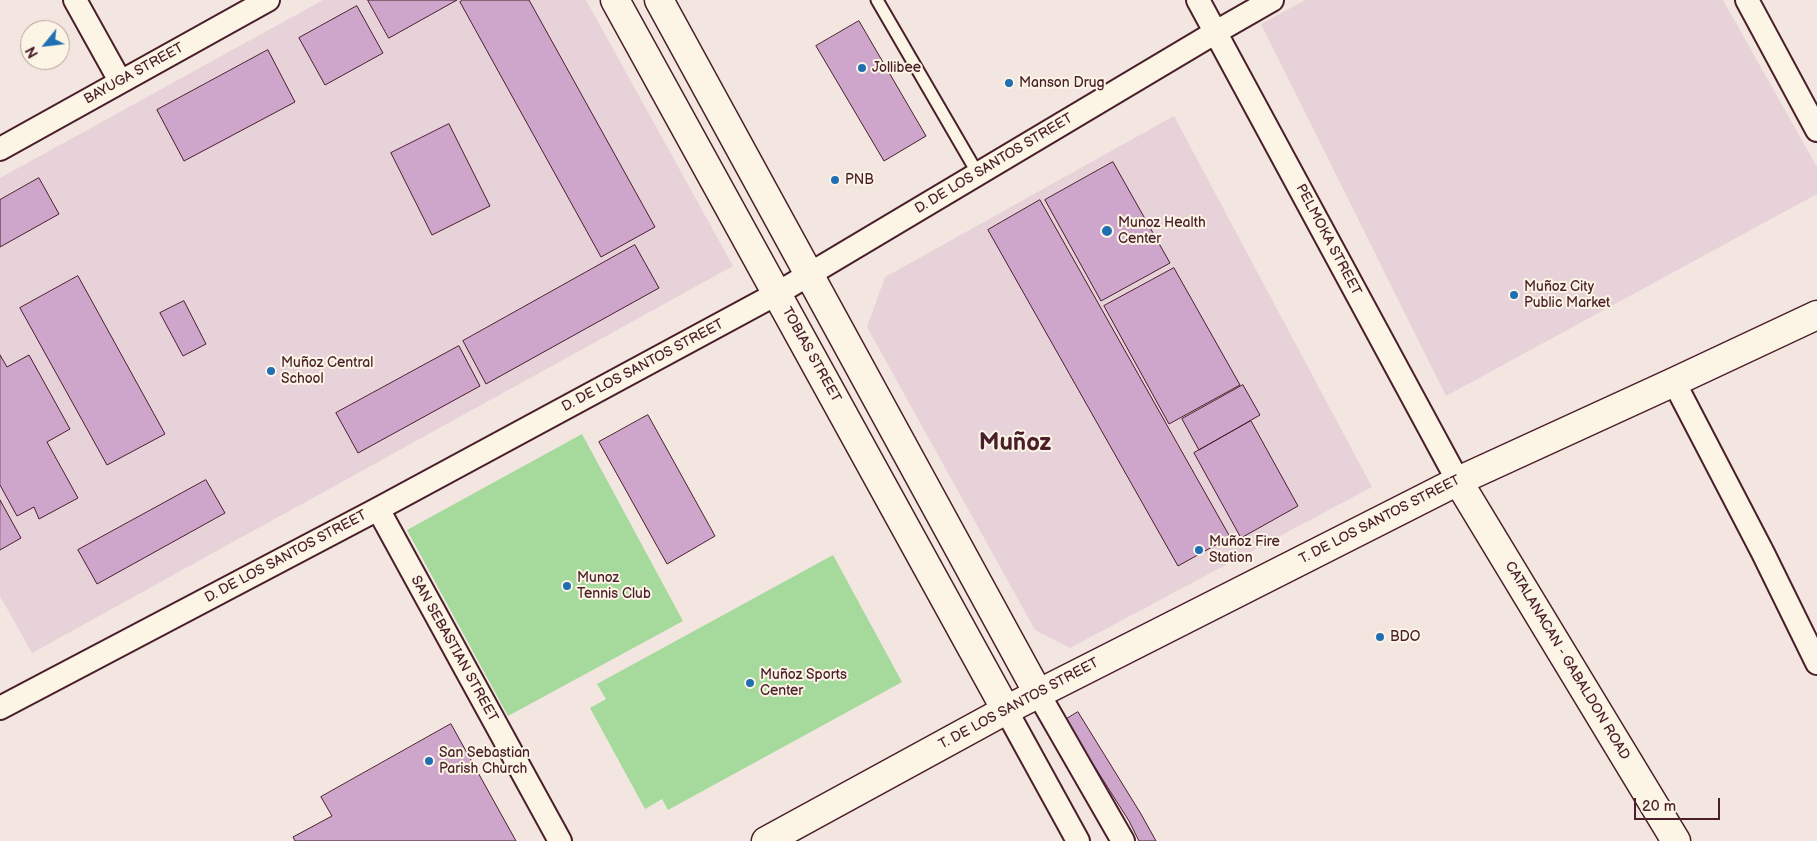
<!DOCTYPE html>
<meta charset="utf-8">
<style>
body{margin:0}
#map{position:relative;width:1817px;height:841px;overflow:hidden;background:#f3e5e0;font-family:"Balsamiq Sans",sans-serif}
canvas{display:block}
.north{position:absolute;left:20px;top:20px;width:50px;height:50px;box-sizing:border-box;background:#fcf5e5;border:1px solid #b59f9b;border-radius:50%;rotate:241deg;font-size:14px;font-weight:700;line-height:20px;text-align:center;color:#4a1f2b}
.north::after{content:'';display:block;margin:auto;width:18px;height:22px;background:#1f6fb2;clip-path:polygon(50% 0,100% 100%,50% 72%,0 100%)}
.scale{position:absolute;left:1634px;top:798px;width:86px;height:22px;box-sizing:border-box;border:2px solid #4a1f2b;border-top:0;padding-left:6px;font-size:15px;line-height:18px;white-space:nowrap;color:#4a1f2b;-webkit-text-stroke:4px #fcf5e5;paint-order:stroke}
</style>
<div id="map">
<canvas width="1817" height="841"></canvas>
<div class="north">N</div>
<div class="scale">20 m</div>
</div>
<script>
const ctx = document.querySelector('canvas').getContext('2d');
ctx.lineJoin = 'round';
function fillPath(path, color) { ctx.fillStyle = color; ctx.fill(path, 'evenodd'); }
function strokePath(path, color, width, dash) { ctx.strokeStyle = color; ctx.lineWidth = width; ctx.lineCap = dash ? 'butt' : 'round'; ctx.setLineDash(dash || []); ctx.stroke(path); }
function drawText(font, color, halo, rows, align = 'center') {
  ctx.font = font + ' "Balsamiq Sans",sans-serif'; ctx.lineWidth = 4; ctx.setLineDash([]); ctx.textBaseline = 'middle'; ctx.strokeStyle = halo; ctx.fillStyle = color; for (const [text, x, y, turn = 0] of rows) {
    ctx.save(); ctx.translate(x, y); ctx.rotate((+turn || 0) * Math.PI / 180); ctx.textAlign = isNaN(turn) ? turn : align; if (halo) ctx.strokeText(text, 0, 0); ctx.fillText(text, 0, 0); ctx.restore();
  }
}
const built = new Path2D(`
 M323,0H586L733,266L32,653L0,596V178Z
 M1305,0H1723L1817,167V194L1446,396L1261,24Z
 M1174,116L1372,487L1070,648L1035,630L867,327L885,277Z`);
const green = new Path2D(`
 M582,434L683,621L508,716L407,530Z
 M833,555L902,682L668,810L662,799L645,809L590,708L606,699L597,684Z`);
const building = new Path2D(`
 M368,0H457L389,38Z
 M463,0H529L655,227L601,257L460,2Z
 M357,6L383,53L325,85L299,38Z
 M859,21L926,136L884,161L816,46Z
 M268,50L295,102L184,161L157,110Z
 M449,124L490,206L432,235L391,153Z
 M1113,162L1170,263L1101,301L1045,200Z
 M39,178L59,214L0,247V200Z
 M1040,200L1230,537L1178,566L988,230Z
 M635,245L659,288L486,384L463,341Z
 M1174,268L1240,385L1169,424L1104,306Z
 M78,276L165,434L107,465L20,308Z
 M184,301L206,344L183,356L160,313Z
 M459,346L480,386L358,453L336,413Z
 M0,355L7,367L29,355L70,429L47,442L78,498L39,519L34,507L17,516L0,485Z
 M1243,385L1260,415L1199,450L1182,419Z
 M648,415L715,536L667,564L599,442Z
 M1251,421L1298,506L1241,538L1194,453Z
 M206,480L225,513L97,584L78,550Z
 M0,500L21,538L0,550Z
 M1078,712L1141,814L1156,841H1139L1129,821L1065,720Z
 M451,724L516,841H295L293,837L332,816L321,797Z`);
const service = new Path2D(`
 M877,0L978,174`);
const minor = new Path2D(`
 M75,0L120,81
 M1198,0L1458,481
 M1747,0L1817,130
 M0,149L268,0
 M1674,382L1763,553L1817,663
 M378,509L560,841
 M1038,693L1123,841
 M0,708L378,509L778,293L1216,32L1272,0
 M1006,710L1078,841`);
const tertiary = new Path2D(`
 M1458,481L1676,841`);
const secondary = new Path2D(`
 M615,0L1006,710
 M659,0L1038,693
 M766,841L1006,710L1458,481L1674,382L1817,315`);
const markers = [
 [862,68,5,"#1f6fb2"],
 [1009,83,5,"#1f6fb2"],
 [835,180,5,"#1f6fb2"],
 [1107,231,6,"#1f6fb2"],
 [1514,295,5,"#1f6fb2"],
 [271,371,5,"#1f6fb2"],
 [1199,550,5,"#1f6fb2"],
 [567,586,5,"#1f6fb2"],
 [1380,637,5,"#1f6fb2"],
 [750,683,5,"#1f6fb2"],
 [429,761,5,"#1f6fb2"]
];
const poiNames = [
 ["Jollibee",872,68],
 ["Manson Drug",1019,83],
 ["PNB",845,180],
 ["Munoz Health",1118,223],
 ["Center",1118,239],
 ["Muñoz City",1524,287],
 ["Public Market",1524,303],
 ["Muñoz Central",281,363],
 ["School",281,379],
 ["Muñoz Fire",1209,542],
 ["Station",1209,558],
 ["Munoz",577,578],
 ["Tennis Club",577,594],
 ["BDO",1390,637],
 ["Muñoz Sports",760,675],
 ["Center",760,691],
 ["San Sebastian",439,753],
 ["Parish Church",439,769]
];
const streetNames = [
 ["BAYUGA STREET",134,74,-29],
 ["D. DE LOS SANTOS STREET",994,164,-31],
 ["PELMOKA STREET",1328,240,62],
 ["TOBIAS STREET",811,355,61],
 ["D. DE LOS SANTOS STREET",643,366,-28],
 ["T. DE LOS SANTOS STREET",1380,520,-27],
 ["D. DE LOS SANTOS STREET",286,557,-28],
 ["SAN SEBASTIAN STREET",454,649,61],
 ["CATALANACAN - GABALDON ROAD",1567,661,59],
 ["T. DE LOS SANTOS STREET",1019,704,-28]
];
const townNames = [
 ["Muñoz",1015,444]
];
fillPath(built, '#e8d2da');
fillPath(green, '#a5da9c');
fillPath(building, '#cea6cc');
strokePath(building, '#4a1f2b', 1);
strokePath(service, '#4a1f2b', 15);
strokePath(minor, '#4a1f2b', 26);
strokePath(tertiary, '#4a1f2b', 31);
strokePath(secondary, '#4a1f2b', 31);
strokePath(service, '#fcf5e5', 11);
strokePath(minor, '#fcf5e5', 22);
strokePath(tertiary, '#fcf5e5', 28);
strokePath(secondary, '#fcf5e5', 28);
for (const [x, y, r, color] of markers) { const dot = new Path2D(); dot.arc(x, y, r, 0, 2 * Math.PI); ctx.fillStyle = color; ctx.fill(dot); strokePath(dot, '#fcf5e5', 2); }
drawText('14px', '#4a1f2b', '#fcf5e5', poiNames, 'left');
drawText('14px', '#4a1f2b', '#fcf5e5', streetNames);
drawText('bold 24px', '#4a1f2b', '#fcf5e5', townNames);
</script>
